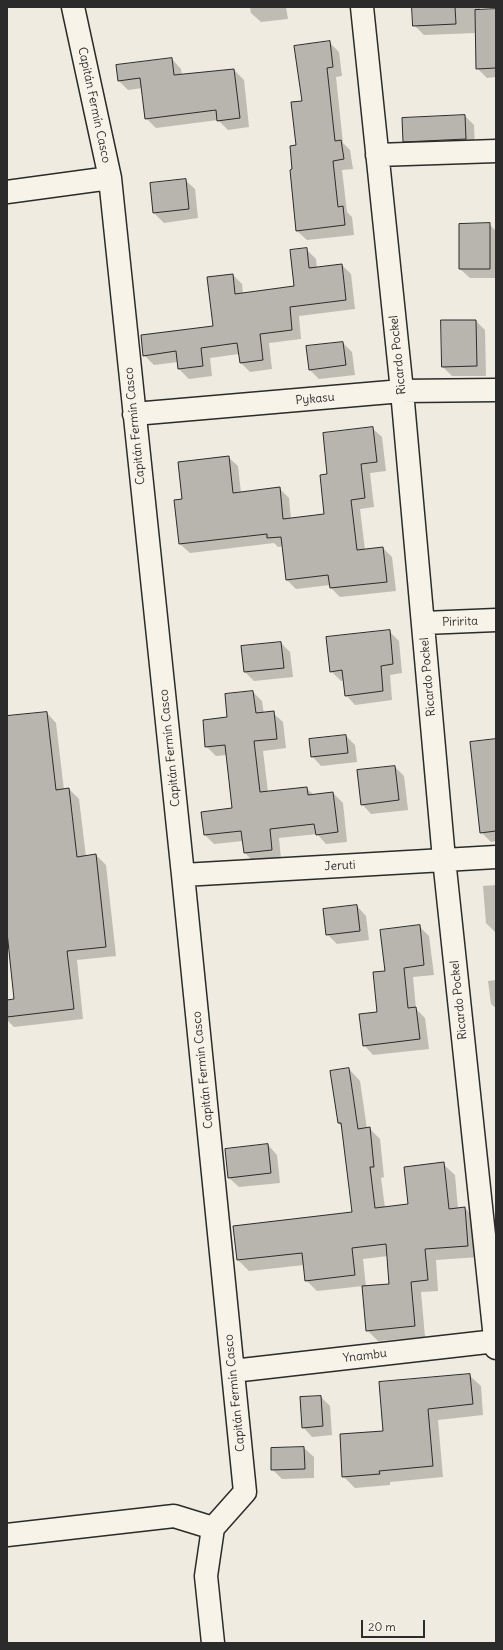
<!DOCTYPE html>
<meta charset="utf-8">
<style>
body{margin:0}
#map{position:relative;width:503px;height:1650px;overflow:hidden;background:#efebe0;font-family:Delius,sans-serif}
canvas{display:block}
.frame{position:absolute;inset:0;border:8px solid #2b2b2b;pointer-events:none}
.scale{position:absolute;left:361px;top:1620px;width:64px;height:18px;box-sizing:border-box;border:2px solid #2b2b2b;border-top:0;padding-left:5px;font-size:12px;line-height:14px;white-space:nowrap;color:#2b2b2b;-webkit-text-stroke:3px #f7f3e8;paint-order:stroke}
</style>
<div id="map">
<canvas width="503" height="1650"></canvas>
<div class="frame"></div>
<div class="scale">20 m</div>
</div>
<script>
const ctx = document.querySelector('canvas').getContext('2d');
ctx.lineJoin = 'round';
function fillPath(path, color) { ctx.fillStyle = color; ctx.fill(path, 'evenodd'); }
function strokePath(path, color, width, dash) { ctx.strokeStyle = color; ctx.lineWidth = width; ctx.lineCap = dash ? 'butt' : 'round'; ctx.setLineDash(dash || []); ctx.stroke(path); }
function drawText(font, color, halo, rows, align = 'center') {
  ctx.font = font + ' Delius,sans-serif'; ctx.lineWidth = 4; ctx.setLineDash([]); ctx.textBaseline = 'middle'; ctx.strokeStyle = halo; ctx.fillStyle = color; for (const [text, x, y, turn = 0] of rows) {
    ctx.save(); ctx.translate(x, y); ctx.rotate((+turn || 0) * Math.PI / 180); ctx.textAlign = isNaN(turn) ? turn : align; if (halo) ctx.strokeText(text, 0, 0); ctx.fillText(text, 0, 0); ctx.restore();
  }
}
const shadow = new Path2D(`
 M250,7H286L288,19L261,22L251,13Z
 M413,7H480V10H496V77L487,78L477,68L476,33L424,35L414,25Z
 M329,42L339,52L342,76L336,77L343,143L350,150L353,169L342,170L347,212L352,217L354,235L307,240L297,231L291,170H293L303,101Z
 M172,59L181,69L182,75L234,70L244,80L249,127L228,130L218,120L156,128L146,118L143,88L128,90L119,81Z
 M465,116L474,125L475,149L414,151L404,141Z
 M185,180L195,189L198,218L164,223L154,213L151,184Z
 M489,224L496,231V278H470L460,269Z
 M306,249L316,259L317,268L342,265L351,274L355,309L299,316L301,339L269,343L272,369L250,372L240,362L239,354L210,358L212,376L189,379L179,369L178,362L154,365L144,355L214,327L233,275L242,284L243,294L295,287Z
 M476,321L485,330L486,376H452L443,367Z
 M343,343L352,352L355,375L319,379L310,370Z
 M372,428L382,437L386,471L370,473L374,507L360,509L365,550L383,548L392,557L396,591L340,597L331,588L330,585L296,589L287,580L283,546L278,547L274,543L190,553L180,544L183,500L228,457L238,466L241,493L279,488L289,498L291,519L325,515L328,475Z
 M389,631L399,641L402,673L390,675L392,700L355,705L346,695L344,680L341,681L331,671Z
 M281,643L290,652L293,677L254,681L245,672Z
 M253,692L262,701L264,714L273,713L283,722L286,748L263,751L268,792L306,788L314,795L333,793L343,803L347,842L326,844L317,834L279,838L281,859L254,862L245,853L243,841L214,844L205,835L202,813L233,809L227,755L216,756L206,746L229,718Z
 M47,713L56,723L64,790L69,789L79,799L86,857L96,855L106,865L116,956L77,960L83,1019L14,1027L7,1020V1001L15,1000L7,928V717Z
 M346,736L355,745L357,762L321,766L312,756Z
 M496,740V841L491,842L481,832Z
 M395,767L404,776L408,810L371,814L362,804Z
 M496,885V933L486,923L483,886Z
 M357,906L366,916L369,940L337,944L327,934Z
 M420,927L429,936L434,975L413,977L416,1009L425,1018L429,1049L373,1055L364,1045L378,1013L386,972Z
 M496,980V1008L491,1004L488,981Z
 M349,1069L360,1081L367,1129L369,1128L380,1139L384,1177L381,1178L385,1208L409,1205L443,1164L455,1175L458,1209L465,1208L476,1220L479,1257L436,1260L438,1291L421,1292L425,1337L378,1341L367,1330L363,1286L317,1291L306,1280L304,1265L249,1271L238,1260L353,1213L343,1127L338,1123ZM388,1256L390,1285L366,1287L363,1259Z
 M268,1145L277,1155L280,1183L239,1187L229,1178Z
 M469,1375L481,1386L483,1415L438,1420L443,1477L390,1482V1485L355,1488L343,1476L384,1432Z
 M321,1397L330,1406L332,1435L312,1437L303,1427Z
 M304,1448L314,1457V1478L282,1479L272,1469V1449Z`);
const building = new Path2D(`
 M412,7H455L456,24L413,26Z
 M496,9V68L476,69L475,10Z
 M330,41L333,67L327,68L335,141L341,140L344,159L333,161L338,207L343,206L345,225L296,231L290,170L292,169L290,146L296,145L291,102L302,101L294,46Z
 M172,58L174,75L234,69L240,118L217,121L216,110L145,119L140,78L118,81L116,65Z
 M465,115L466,139L403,142L402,118Z
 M186,179L189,209L153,213L150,183Z
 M490,223V269H459V224Z
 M307,248L309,268L342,264L346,300L290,307L292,330L260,334L263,360L240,363L237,343L201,348L203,366L178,369L176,351L143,356L141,335L213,326L207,277L233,274L235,294L294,286L290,250Z
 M441,320H476L477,366L442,367Z
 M343,342L346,365L309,370L306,346Z
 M373,427L377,462L361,464L365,498L351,500L357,550L383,547L387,582L330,588L328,575L286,580L281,537L267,538V534L179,544L174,500L182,499L178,462L229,456L233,493L280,487L283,519L324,514L320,475L327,474L323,433Z
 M390,630L393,664L381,666L383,691L345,696L342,670L330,672L326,637Z
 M281,642L284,668L244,672L241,646Z
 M253,691L256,713L274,711L277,739L254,741L260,792L307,787L308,795L333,792L338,832L316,835L314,824L270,829L272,850L244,853L241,831L204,835L201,812L232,808L225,745L205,747L203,720L227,717L225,694Z
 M47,712L56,790L69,788L77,857L96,854L106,947L67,951L74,1009L7,1017V1000L14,999L7,932V716Z
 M346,735L348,753L311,757L309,739Z
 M496,739V831L480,833L470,742Z
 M395,766L399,800L361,805L357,770Z
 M357,905L360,931L326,935L323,909Z
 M420,925L424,965L404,968L408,1008L416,1007L420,1039L363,1046L359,1014L377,1012L373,972L385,971L380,930Z
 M349,1068L358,1129L370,1127L374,1167H370L375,1208L408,1204L404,1167L444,1162L449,1209L465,1207L468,1246L425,1249L428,1280L411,1282L415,1326L366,1331L362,1286L389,1284L386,1244L352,1248L355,1275L305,1281L302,1253L237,1260L233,1226L352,1212L341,1123H338L330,1071Z
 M268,1144L271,1173L228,1178L225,1149Z
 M470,1374L473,1404L428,1409L433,1466L379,1471L380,1474L342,1477L340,1434L383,1431L379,1382Z
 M321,1396L323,1426L302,1428L300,1397Z
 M304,1447L305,1469L271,1470V1448Z`);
const street = new Path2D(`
 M73,7L110,178L183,875L245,1492L213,1528L206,1576L213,1643
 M362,7L402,391L444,859L496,1348
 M377,155L496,151
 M7,192L110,178
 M134,414L402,391L496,390
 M424,623L496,620
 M183,875L496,857
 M233,1371L496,1341
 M7,1535L174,1516L213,1528`);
const streetNames = [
 ["Capitán Fermín Casco",94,105,78],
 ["Ricardo Pockel",398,355,-96],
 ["Pykasu",315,399,-5],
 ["Capitán Fermín Casco",135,426,-96],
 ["Piririta",460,622,-2],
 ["Ricardo Pockel",428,677,-95],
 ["Capitán Fermín Casco",170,748,-96],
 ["Jeruti",340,866,-3],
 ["Ricardo Pockel",459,1000,-96],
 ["Capitán Fermín Casco",203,1070,-96],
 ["Ynambu",365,1356,-7],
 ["Capitán Fermín Casco",235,1393,-96]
];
fillPath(shadow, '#0003');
fillPath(building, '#b8b5ae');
strokePath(building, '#2b2b2b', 1);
strokePath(street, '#2b2b2b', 25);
strokePath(street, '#f7f3e8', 22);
drawText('12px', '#2b2b2b', '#f7f3e8', streetNames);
</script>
